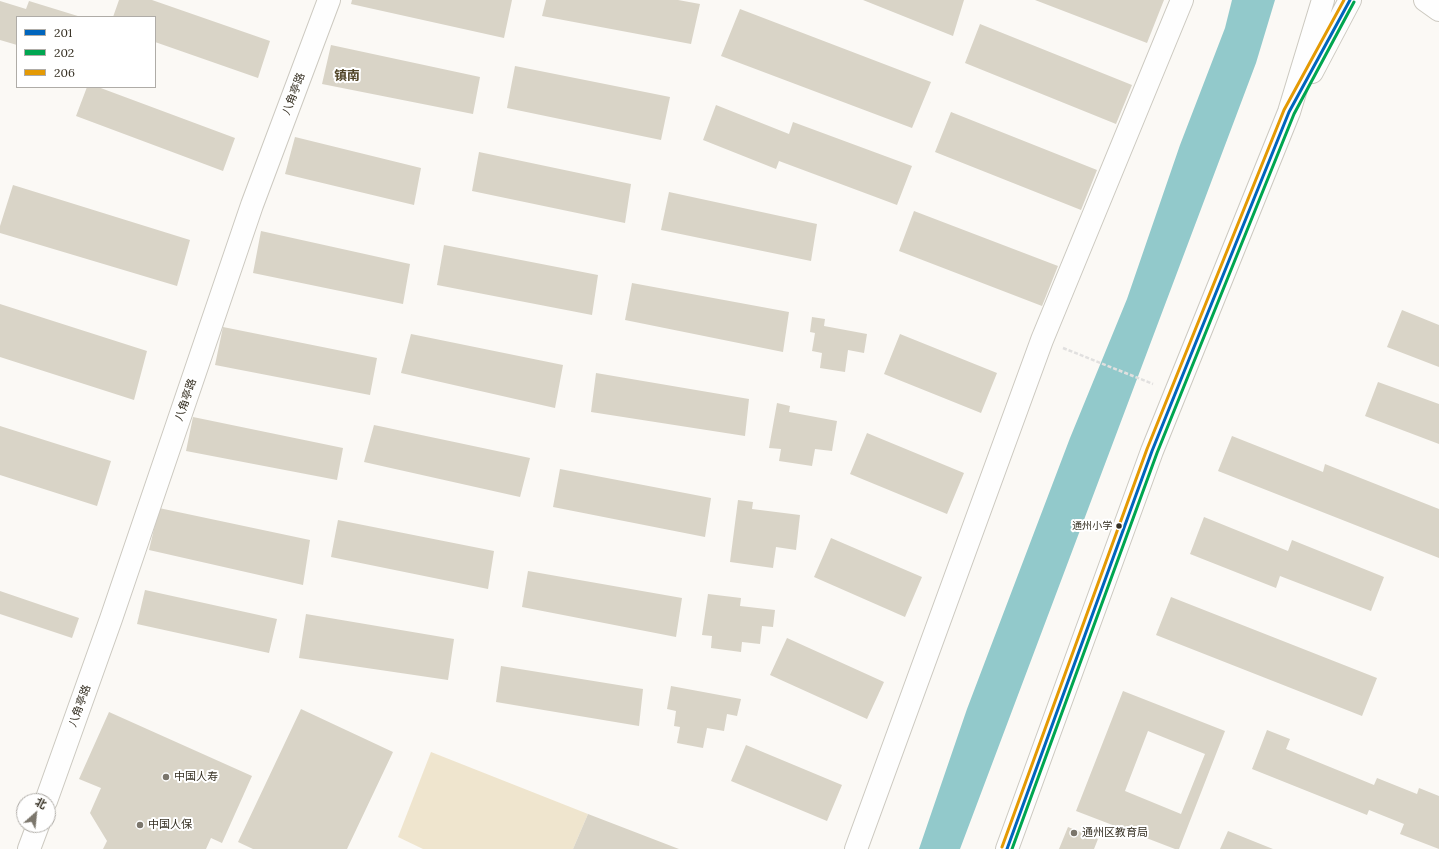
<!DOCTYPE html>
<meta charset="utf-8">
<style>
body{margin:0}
#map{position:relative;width:1439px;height:849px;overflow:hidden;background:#fbf9f5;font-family:Lora,"Noto Sans SC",serif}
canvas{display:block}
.legend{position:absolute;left:16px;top:16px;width:140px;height:72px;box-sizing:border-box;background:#fff;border:1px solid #afaca7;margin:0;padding:5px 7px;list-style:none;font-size:12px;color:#363023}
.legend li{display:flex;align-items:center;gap:8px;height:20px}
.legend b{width:20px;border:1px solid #afaca7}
.north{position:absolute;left:16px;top:793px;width:40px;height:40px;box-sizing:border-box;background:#fff;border:1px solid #afaca7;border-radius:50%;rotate:27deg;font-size:11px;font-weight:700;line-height:16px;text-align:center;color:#363023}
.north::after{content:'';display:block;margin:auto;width:14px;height:18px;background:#7b766c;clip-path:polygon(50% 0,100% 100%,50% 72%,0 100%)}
</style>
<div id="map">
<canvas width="1439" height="849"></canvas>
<ul class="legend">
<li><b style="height:5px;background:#0065bd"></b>201</li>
<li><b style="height:5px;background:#00a651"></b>202</li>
<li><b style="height:5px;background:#e49a04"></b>206</li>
</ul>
<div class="north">北</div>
</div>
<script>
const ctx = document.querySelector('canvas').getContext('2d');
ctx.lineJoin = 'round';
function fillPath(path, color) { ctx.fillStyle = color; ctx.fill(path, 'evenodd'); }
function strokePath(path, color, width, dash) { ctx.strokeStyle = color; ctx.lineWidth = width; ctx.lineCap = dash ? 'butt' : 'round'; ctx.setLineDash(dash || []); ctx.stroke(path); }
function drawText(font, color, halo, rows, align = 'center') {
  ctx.font = font + ' Lora,"Noto Sans SC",serif'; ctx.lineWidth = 4; ctx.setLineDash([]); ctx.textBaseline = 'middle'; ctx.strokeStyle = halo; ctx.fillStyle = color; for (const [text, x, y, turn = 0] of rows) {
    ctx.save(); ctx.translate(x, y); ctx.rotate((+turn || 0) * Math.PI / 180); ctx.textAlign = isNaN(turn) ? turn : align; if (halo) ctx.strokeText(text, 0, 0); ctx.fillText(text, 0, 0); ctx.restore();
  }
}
const green = new Path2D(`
 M431,752L588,814L573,849H423L398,837Z`);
const water = new Path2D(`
 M1232,0H1275L1256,63L960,849H919L967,709L1070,438L1127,299L1180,145L1225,28Z`);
const building = new Path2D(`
 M119,0H152L270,41L258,78L155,42V17H113Z
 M352,0H512L504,38L351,4Z
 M546,0H678L700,4L691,44L542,16Z
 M863,0H964L953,36Z
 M1035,0H1164L1147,43Z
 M0,1L26,9L29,1L81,17H17V45L0,40Z
 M740,9L931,82L912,128L721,56Z
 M980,24L1132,85L1116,124L965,63Z
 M331,45L480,77L473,114L322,84Z
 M515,66L670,97L661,140L507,108Z
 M87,87H98L235,138L223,171L76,116Z
 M716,105L789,134L793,122L912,166L897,205L779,161L776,169L703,140Z
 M951,112L1097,170L1081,210L935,152Z
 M295,137L421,168L414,205L285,174Z
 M479,152L631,184L625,223L472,191Z
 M13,185L190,240L177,286L0,233V226Z
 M669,192L817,224L811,261L661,230Z
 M914,211L1058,266L1042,306L899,251Z
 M261,231L410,264L403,304L253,273Z
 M444,245L598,275L592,315L437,285Z
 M632,283L789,312L783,352L625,320Z
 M0,304L147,351L134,400L0,357Z
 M1402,310L1439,325V367L1387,347Z
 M812,317L825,319L824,326L867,334L864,353L848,350L845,372L820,368L822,353L812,351L815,333L810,332Z
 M223,327L377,358L370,395L215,365Z
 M411,334L563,365L555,408L401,373Z
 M900,334L997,373L981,413L884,374Z
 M596,373L749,399L745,436L591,412Z
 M1378,382L1439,404V444L1365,416Z
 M777,403L790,406L789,412L837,421L832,451L815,449L812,466L779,461L781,449L769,448Z
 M193,417L343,448L337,480L186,451Z
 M374,425L530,458L520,497L364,462Z
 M0,426L111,461L97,506L0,475Z
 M867,433L964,473L947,514L850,474Z
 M1232,436L1323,472L1325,464L1439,509V558L1218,471Z
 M560,469L711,498L705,537L553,507Z
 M738,500L753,502L752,509L800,515L796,550L776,547L773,568L730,562Z
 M159,508L310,540L303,585L149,550Z
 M1204,517L1288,551L1292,540L1384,577L1371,611L1280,576L1276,588L1190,554Z
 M338,520L494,551L488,589L331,557Z
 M831,538L922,577L905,617L814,577Z
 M528,571L682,598L676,637L522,607Z
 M145,590L277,619L269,653L137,624Z
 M0,591L79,618L72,638L0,614Z
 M708,594L741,598L740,606L775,610L773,627L762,626L760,644L742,642L741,652L711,648L712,636L702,635Z
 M1171,597L1377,678L1362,716L1156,635Z
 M306,614L454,639L448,680L299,658Z
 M787,638L884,682L867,719L770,675Z
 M501,666L643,689L639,726L496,702Z
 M671,686L741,699L737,716L727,714L724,731L707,728L703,748L677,743L680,727L674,726L676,711L667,709Z
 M1123,691L1225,731L1179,849H1175L1076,811ZM1148,731L1205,754L1181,814L1125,791Z
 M301,709L393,752L347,849H253L238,842Z
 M109,712L252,776L222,843L211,838L206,849H103L107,841L90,813L101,788L79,779Z
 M1267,730L1290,739L1286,749L1374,785L1377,778L1417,794L1419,788L1439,796V849L1400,834L1404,824L1369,810L1367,815L1252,769Z
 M746,745L842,785L827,821L731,781Z
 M588,814L679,849H573Z
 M1068,827L1098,839L1094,849H1059Z
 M1228,831L1273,849H1220Z`);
const path = new Path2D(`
 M1063,348L1153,384`);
const minor = new Path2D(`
 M1425,0L1439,10
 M1312,72L1350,0
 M46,801L111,619L252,205L329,0
 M29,849L38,825
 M856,849L1042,340L1182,0
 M1007,849L1152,451L1289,112L1323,0`);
const bus1 = new Path2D(`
 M1007,849L1152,451L1289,112L1350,0`);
const bus2 = new Path2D(`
 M1012,849L1157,453L1294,114L1354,2`);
const bus3 = new Path2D(`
 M1002,847L1147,449L1284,110L1344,0`);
const markers = [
 [1119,526,3.5,"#363023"],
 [166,777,4,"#7b766c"],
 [140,825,4,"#7b766c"],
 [1074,833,4,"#7b766c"]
];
const busNames = [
 ["通州小学",1112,526]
];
const streetNames = [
 ["八角亭路",294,94,-69],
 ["八角亭路",186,400,-71],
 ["八角亭路",80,706,-70]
];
const poiNames = [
 ["中国人寿",174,777],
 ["中国人保",148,825],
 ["通州区教育局",1082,833]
];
const quarterNames = [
 ["镇南",347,76]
];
fillPath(green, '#efe5ce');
fillPath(water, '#92c9cb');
fillPath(building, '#d9d4c7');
strokePath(minor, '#ccc9c0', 24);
strokePath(path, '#e1e0df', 2.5, [4, 2]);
strokePath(minor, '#fefefe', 22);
strokePath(bus1, '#0065bd', 3);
strokePath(bus2, '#00a651', 3);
strokePath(bus3, '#e49a04', 3);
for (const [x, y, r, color] of markers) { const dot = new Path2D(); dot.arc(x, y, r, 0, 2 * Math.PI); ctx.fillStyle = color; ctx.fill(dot); strokePath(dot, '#fff', 1.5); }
drawText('10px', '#363023', '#fff', busNames, 'right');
drawText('11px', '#363023', '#fff', streetNames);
drawText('11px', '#363023', '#fff', poiNames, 'left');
drawText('bold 13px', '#4f4325', '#fff', quarterNames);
</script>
